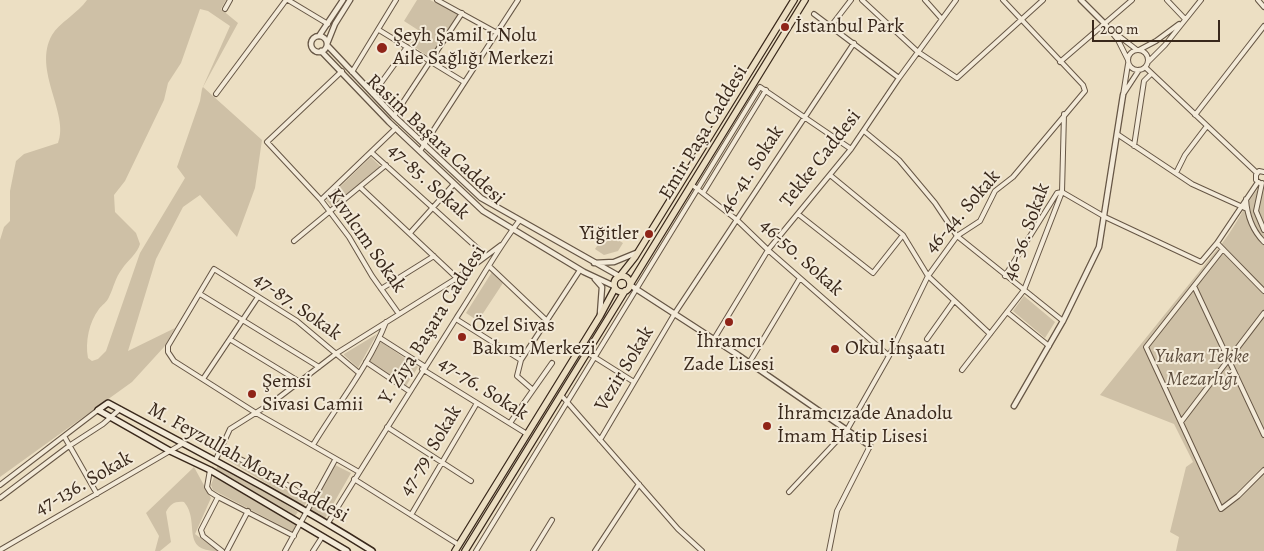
<!DOCTYPE html>
<meta charset="utf-8">
<style>
body{margin:0}
#map{position:relative;width:1264px;height:551px;overflow:hidden;background:#ecdfc3;font-family:Alegreya,serif}
canvas{display:block}
.scale{position:absolute;left:1092px;top:20px;width:128px;height:22px;box-sizing:border-box;border:2px solid #39281b;border-top:0;padding-left:6px;font-size:15px;line-height:18px;white-space:nowrap;color:#39281b;-webkit-text-stroke:4px #f3ead8;paint-order:stroke}
</style>
<div id="map">
<canvas width="1264" height="551"></canvas>
<div class="scale">200 m</div>
</div>
<script>
const ctx = document.querySelector('canvas').getContext('2d');
ctx.lineJoin = 'round';
function fillPath(path, color) { ctx.fillStyle = color; ctx.fill(path, 'evenodd'); }
function strokePath(path, color, width, dash) { ctx.strokeStyle = color; ctx.lineWidth = width; ctx.lineCap = dash ? 'butt' : 'round'; ctx.setLineDash(dash || []); ctx.stroke(path); }
function drawText(font, color, halo, rows, align = 'center') {
  ctx.font = font + ' Alegreya,serif'; ctx.lineWidth = 4; ctx.setLineDash([]); ctx.textBaseline = 'middle'; ctx.strokeStyle = halo; ctx.fillStyle = color; for (const [text, x, y, turn = 0] of rows) {
    ctx.save(); ctx.translate(x, y); ctx.rotate((+turn || 0) * Math.PI / 180); ctx.textAlign = isNaN(turn) ? turn : align; if (halo) ctx.strokeText(text, 0, 0); ctx.fillText(text, 0, 0); ctx.restore();
  }
}
const green = new Path2D(`
 M87,0H226L221,9L238,23L203,87L262,140L255,188L237,237L200,195L183,207L156,259L128,351L175,328L164,347L132,382L0,477V240L4,227L10,221V191L16,161L24,154L58,143C70,114 32,70 52,35C59,23 78,13 87,0ZM200,9L208,11L230,26L202,89L200,101L177,167L185,178L140,253L106,351L98,359L92,361L88,358C85,342 89,322 99,309C102,305 107,302 109,297C114,287 115,278 122,269C127,261 138,253 140,244L136,233L115,212L114,195L125,181L164,100L168,83L181,63Z
 M417,0H430L457,13L458,17L432,55L428,56L410,44L418,30L404,21Z
 M371,157L380,166L332,207L326,200Z
 M1264,182V551H1176L1179,537L1170,532L1186,467L1193,462L1174,424L1100,395C1141,344 1182,293 1223,242C1238,223 1247,199 1264,182Z
 M606,233L623,243L618,251L604,255L595,249Z
 M492,272L503,283L478,321L466,313Z
 M1024,296L1055,322L1045,338L1013,311Z
 M377,334L358,368L344,355V354Z
 M381,342L418,367L406,386L368,361Z
 M225,453L307,502L304,506L224,458Z
 M219,463L298,512L295,516L216,469Z
 M335,465L351,473L324,520L307,510Z
 M194,467L211,498L195,534L218,551C179,551 201,522 184,502C175,501 170,504 166,512L171,542L160,551H155L159,536L146,513Z
 M214,477L296,525L293,532L213,490L211,485Z`);
const minor = new Path2D(`
 M288,0L328,24
 M437,0L497,33
 M862,0L918,52L957,78L1043,0
 M925,0L941,18
 M1167,0L1185,19
 M1258,0L1264,7
 M225,9L230,0
 M814,14L899,78
 M1105,24L1118,40L1128,60
 M831,26L851,0
 M1110,29L1137,50
 M379,30L464,82
 M1128 60a10 10 0 1 1 20 0a10 10 0 1 1-20 0Z
 M1139,50L1156,41L1179,24
 M1060,62L1132,0
 M1148,62L1165,45L1201,0
 M1145,67L1257,173
 M342,71L267,142L321,200L349,237L372,276L399,314
 M352,72L396,0
 M1124,93L1139,70
 M216,94L286,0
 M373,94L407,47
 M1123,95L1128,64
 M1195,115L1264,26
 M394,116L462,13
 M864,131L899,160L935,203L957,236L1063,321
 M1117,134L1192,184L1247,209
 M1134,146L1144,81L1151,74
 M420,151L518,0
 M371,152L486,256
 M1176,173L1185,155L1207,126
 M830,175L903,235L928,276L990,334
 M1260,183L1256,180V175L1259,171L1264,172
 M1262,183L1256,211L1264,230
 M691,184L737,220L768,250L889,356
 M361,188L457,278
 M703,193L766,90
 M1246,199C1247,215 1252,230 1264,242
 M321,200L396,128
 M798,214L873,273L903,235
 M410,233L454,184
 M294,241L386,165
 M1217,243L1264,291
 M1223,249L1146,347L1221,509L1238,496L1264,470
 M489,266L547,321
 M1005,276L1057,193L1062,192L1105,217L1201,262L1217,243L1258,182
 M1194,286L1264,435
 M381,289L434,256
 M200,294L319,367
 M1007,312L1049,346
 M456,319L521,360
 M380,338L424,366
 M714,339L768,250L851,149L899,78L956,0
 M927,339L954,301
 M231,340L300,382
 M588,353L634,382
 M366,362L409,391
 M552,363L533,390L517,376L521,360L580,270
 M749,363L800,278
 M422,369L527,434
 M962,370L1024,290L1062,192L1064,114
 M203,379L258,297
 M561,395L678,529L702,551
 M1181,422L1264,313
 M510,423L533,390
 M387,427L471,481
 M64,436L97,494
 M600,440L675,313L854,43
 M313,445C337,405 369,366 386,322
 M220,449L264,471L312,500
 M216,459L230,429L273,402L337,353L457,278L501,245
 M210,470L207,487L210,492L218,497L201,530L203,536L222,551
 M359,472L256,413L174,361L168,352V346L214,269L297,321L359,373
 M354,479L459,545
 M0,485L98,410
 M789,492L847,430L889,356L928,276L957,236L980,221L995,191L1013,177L1085,91L1083,85L1003,0
 M218,497L294,536
 M0,498L69,446L103,424L120,409
 M411,515L477,403
 M328,523C370,454 414,386 457,317C478,285 496,251 519,221
 M0,550L182,444
 M227,551L248,511
 M285,551L335,460
 M313,551L322,537
 M476,551L760,87L851,149
 M533,551L552,520
 M595,551L639,484
 M829,551L837,511L870,446`);
const tertiary = new Path2D(`
 M1081,0L1105,24
 M319,36L343,0
 M311 44a8 8 0 1 1 16 0a8 8 0 1 1-16 0Z
 M327,44L335,24L350,0
 M327,45L394,116L481,198L619,276
 M321,51L389,122L483,211L584,272L614,286
 M594,263L614,262L636,253
 M595,279L602,287L600,314
 M630,285L738,355L870,446
 M1014,406L1063,321L1099,247L1123,95`);
const secondary = new Path2D(`
 M347,551L210,470L170,451L98,410L108,403C197,451 286,497 372,551`);
const primary = new Path2D(`
 M614 284a8 8 0 1 1 16 0a8 8 0 1 1-16 0Z
 M620,276L635,257L794,0
 M631,283L805,0
 M455,551L600,316L615,288
 M465,551L625,291`);
const markers = [
 [785,27,5,"#8f2418"],
 [382,48,6,"#8f2418"],
 [649,234,5,"#8f2418"],
 [729,322,5,"#8f2418"],
 [462,337,5,"#8f2418"],
 [835,349,5,"#8f2418"],
 [252,394,5,"#8f2418"],
 [767,426,5,"#8f2418"]
];
const poiNames = [
 ["İstanbul Park",795,27],
 ["Şeyh Şamil 1 Nolu",393,36],
 ["Aile Sağlığı Merkezi",393,59],
 ["Yiğitler",639,234,"right"],
 ["Özel Sivas",472,326],
 ["Bakım Merkezi",472,349],
 ["İhramcı",729,342,"center"],
 ["Zade Lisesi",729,365,"center"],
 ["Okul İnşaatı",845,349],
 ["Şemsi",262,382],
 ["Sivasi Camii",262,405],
 ["İhramcızade Anadolu",777,414],
 ["İmam Hatip Lisesi",777,437]
];
const streetNames = [
 ["Emir Paşa Caddesi",704,133,-59],
 ["Rasim Başara Caddesi",435,140,43],
 ["Tekke Caddesi",821,159,-52],
 ["46-41. Sokak",752,170,-57],
 ["47-85. Sokak",428,182,42],
 ["46-44. Sokak",963,212,-49],
 ["46-36. Sokak",1027,232,-70],
 ["Kıvılcım Sokak",366,241,55],
 ["46-50. Sokak",801,258,42],
 ["47-87. Sokak",297,307,35],
 ["Y. Ziya Başara Caddesi",433,325,-58],
 ["Vezir Sokak",625,369,-59],
 ["47-76. Sokak",483,389,32],
 ["47-79. Sokak",431,451,-59],
 ["M. Feyzullah Moral Caddesi",248,463,29],
 ["47-136. Sokak",84,484,-30]
];
const parkNames = [
 ["Yukarı Tekke",1202,357],
 ["Mezarlığı",1202,380]
];
fillPath(green, '#cec0a6');
strokePath(minor, '#665645', 6);
strokePath(tertiary, '#665645', 7);
strokePath(secondary, '#39281b', 8);
strokePath(primary, '#39281b', 8);
strokePath(minor, '#f3ead8', 4);
strokePath(tertiary, '#f3ead8', 4.5);
strokePath(secondary, '#f3ead8', 5);
strokePath(primary, '#ecdfc3', 5.5);
for (const [x, y, r, color] of markers) { const dot = new Path2D(); dot.arc(x, y, r, 0, 2 * Math.PI); ctx.fillStyle = color; ctx.fill(dot); strokePath(dot, '#f3ead8', 2); }
drawText('20px', '#39281b', '#f3ead8', poiNames, 'left');
drawText('20px', '#39281b', '#f3ead8', streetNames);
drawText('italic 20px', '#5e4e3e', '#f3ead8', parkNames);
</script>
